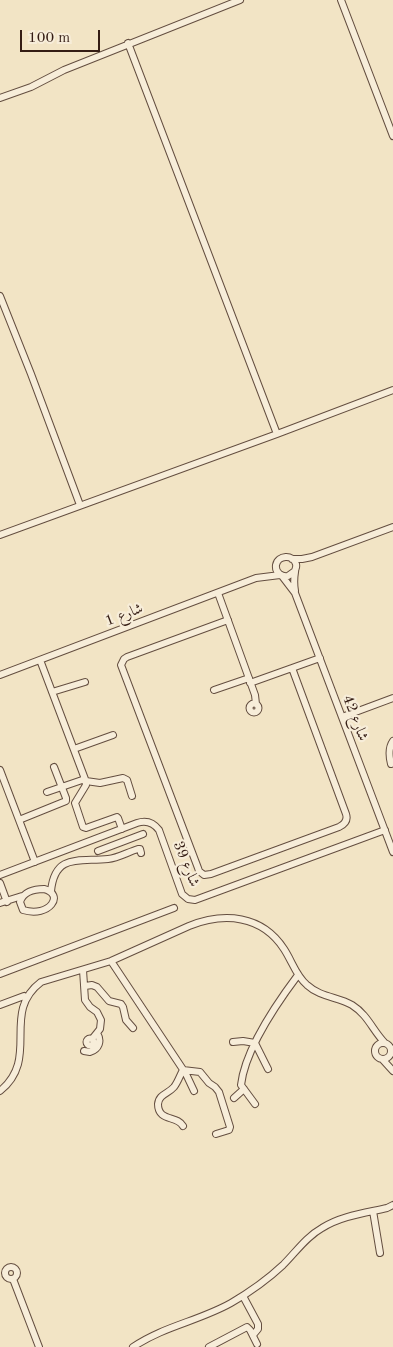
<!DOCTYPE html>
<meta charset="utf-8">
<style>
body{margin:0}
#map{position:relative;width:393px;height:1347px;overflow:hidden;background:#f2e4c5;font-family:"Old Standard TT",serif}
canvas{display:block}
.scale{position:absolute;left:20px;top:30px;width:80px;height:22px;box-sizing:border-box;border:2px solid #341c14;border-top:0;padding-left:6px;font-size:15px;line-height:18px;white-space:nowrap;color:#341c14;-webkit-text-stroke:4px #f7edd9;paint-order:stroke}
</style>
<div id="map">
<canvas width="393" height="1347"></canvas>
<div class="scale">100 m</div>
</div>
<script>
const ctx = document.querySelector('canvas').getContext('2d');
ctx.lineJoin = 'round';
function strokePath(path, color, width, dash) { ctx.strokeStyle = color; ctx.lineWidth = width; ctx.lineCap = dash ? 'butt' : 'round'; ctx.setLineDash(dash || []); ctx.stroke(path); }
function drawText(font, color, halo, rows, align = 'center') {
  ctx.font = font + ' "Old Standard TT",Amiri,serif'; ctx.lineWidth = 4.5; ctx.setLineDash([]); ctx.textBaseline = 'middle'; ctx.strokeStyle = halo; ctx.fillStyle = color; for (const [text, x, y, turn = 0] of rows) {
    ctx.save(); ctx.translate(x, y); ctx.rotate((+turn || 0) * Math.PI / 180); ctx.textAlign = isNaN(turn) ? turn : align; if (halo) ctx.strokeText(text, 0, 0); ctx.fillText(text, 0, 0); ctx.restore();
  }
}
const minor = new Path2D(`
 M341,0L393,136
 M128,43L277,434
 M0,98L31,87L64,70L240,0
 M0,296L31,374L80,505
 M0,535L277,434L393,390
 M292,559H302L312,557L393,527
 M295,571L288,576C282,577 275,573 276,565C278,555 293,554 296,564C297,568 295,568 295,572C294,578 294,585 295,591
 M282,576L295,593L393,852
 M218,593L255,695L256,704
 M228,620L127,657L124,659L121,665L198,868L199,871L204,875L211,874L339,827C345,824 348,820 346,814L292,668
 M40,660L85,779L86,785L75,803L83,827L86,828L117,817L118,818L122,829
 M0,675L256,578L280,575
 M250,683L320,658
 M214,690L249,678
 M52,692L85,682
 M249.5 708a4.5 4.5 0 1 1 9 0a4.5 4.5 0 1 1-9 0Z
 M342,717L393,698
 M74,749L113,735
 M391,764C389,756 388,748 393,741
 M0,770L35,862
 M86,781L100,783L123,778L127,780L132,796
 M47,792L85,779
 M19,820L66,801V798L54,767
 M98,851L143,834
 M0,875L137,823C146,820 153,822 159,830L182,894L188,899L195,900L385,830
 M0,883L7,902
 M44,889C65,894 50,918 23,910L20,902C23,892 34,889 44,889Z
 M51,891C55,853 79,862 108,859C118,858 128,852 138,849H140L141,853
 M0,903L22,896
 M111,961L186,1074L194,1091
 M83,970L85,1000L90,1007L97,1012L101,1020L100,1029L92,1039
 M0,974L174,908
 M85,986L92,985L97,987L109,1001L121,1004L123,1007L126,1020L133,1028
 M0,1005L24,996
 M86.5 1042a3.5 3.5 0 1 1 7 0a3.5 3.5 0 1 1-7 0Z
 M233,1042L243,1041L255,1043L268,1069
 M375 1051a8 8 0 1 1 16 0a8 8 0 1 1-16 0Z
 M84,1051L90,1052C99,1049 102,1041 97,1033
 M383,1060L393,1071
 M0,1091C41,1058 0,1013 41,982L111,961L189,926C224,912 262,915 284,949C292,961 296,976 307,985C320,997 338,997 352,1005C368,1015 373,1031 385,1043
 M234,1098L244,1089
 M255,1104L241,1085C245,1050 277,1003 298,975
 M183,1126C177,1115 158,1122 158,1104C159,1094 168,1094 174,1087C178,1082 180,1075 183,1070L200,1072L209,1083L215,1087L219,1092L230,1127L229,1130L216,1134
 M373,1211L380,1253
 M5 1273a6 6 0 1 1 12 0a6 6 0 1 1-12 0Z
 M13,1279L39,1347
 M243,1296L258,1324V1329L253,1335
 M133,1347C164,1326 199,1321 231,1303C250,1292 267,1280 283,1265C296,1252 306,1237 322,1228C341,1216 365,1213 387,1208L393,1205
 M209,1347L247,1327L250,1330L257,1344`);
const streetNames = [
 ["شارع 1",124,615,-21],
 ["شارع 42",355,718,69],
 ["شارع 39",186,864,68]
];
strokePath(minor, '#644e40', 8);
strokePath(minor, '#f7edd9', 6);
drawText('15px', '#341c14', '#f7edd9', streetNames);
</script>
